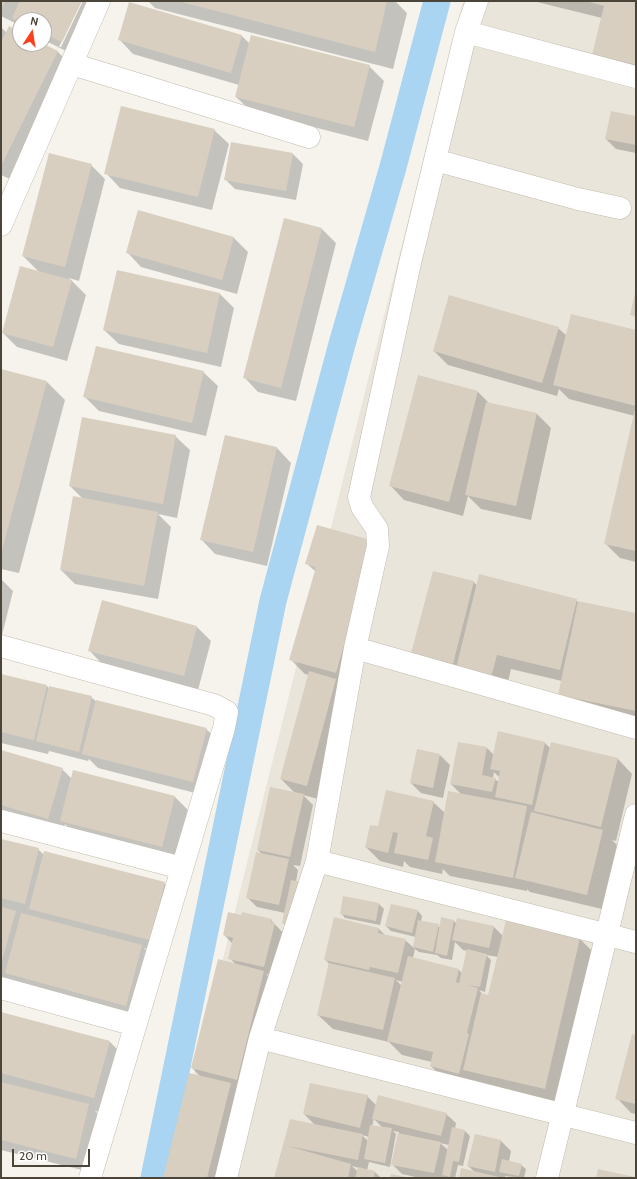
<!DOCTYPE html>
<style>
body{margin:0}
#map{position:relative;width:637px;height:1179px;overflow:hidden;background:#f6f3ec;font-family:Cabin,sans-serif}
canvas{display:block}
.frame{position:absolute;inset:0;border:2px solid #4b4439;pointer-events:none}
.north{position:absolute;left:12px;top:12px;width:40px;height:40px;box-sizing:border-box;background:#fff;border:1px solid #b7b4b0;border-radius:50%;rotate:12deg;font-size:11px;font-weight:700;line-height:16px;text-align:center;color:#4b4439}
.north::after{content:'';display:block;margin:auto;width:14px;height:18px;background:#fc3f1d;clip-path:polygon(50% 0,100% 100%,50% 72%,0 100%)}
.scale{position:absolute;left:12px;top:1149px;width:78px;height:18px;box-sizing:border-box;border:2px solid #4b4439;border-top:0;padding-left:5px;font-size:12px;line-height:14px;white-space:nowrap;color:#4b4439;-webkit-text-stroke:3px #fff;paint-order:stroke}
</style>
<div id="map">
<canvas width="637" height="1179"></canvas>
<div class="frame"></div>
<div class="north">N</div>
<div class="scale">20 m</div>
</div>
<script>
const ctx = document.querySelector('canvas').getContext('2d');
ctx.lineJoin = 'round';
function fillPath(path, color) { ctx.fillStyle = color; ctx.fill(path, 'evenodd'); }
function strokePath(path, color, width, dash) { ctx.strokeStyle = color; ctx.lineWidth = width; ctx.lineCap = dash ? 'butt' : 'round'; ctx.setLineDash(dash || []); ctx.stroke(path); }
const residential = new Path2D(`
 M463,1H636V1178H168Z`);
const shadow = new Path2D(`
 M1,1H81L59,47H61L83,1H103L76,56L44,40V20H20V24L16,21L15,23L1,16Z
 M148,1H395L407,13L393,69L155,8Z
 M533,1H636V78L611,72L602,18Z
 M1,27L7,33H20V44H42L58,52L72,66L15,181L1,175Z
 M241,35L250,44L369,66L384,81L368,141L251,111L236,97L239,85L133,54L119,39Z
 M636,117V153L616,149L606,139Z
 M214,130L229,144L212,210L120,188L106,173Z
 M293,154L303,164L296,200L235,189L225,179Z
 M91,165L105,179L79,281L69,278L86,295L67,361L17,347L3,333L39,272L23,256Z
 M138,211L234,238L248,252L237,294L141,267L127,252Z
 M285,219L322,229L336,243L296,401L258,392L244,377Z
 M117,271L220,294L234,308L221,367L119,344L104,330Z
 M558,328L567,336L636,331V562L620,558L606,544L635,416L569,399L559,389L557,396L448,365L434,351Z
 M1,370L47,382L65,400L19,573L1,569Z
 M203,372L218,386L206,436L99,411L85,397Z
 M419,376L478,392L490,404L537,414L551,428L531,520L481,509L468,496L463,516L404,500L390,485Z
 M175,436L190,450L177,518L158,514L171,527L158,599L75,584L61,570L83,499L70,486Z
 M225,436L277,448L291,463L267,566L215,554L201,539Z
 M373,542L387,556L350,687L322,800L303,795L313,805L300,866L293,865L298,870L288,928L283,923L285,913L257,907L247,897L263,855L258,850L296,794L281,779L309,675L305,674L291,660L316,572L306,563Z
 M433,572L474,582L477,586L576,600L579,603L636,614V722L559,695L562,681L511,669L505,695L426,667Z
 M1,579L13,591L1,639Z
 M197,627L211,641L198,690L103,665L89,650Z
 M1,675L47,686L50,689L91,697L97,702L206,729L221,743L207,796L98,768L89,759L88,761L49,751L48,754L1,743Z
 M499,733L545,743L550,748L618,759L632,774L616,841L612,840L617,845L602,909L530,892L527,889V891L450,876L443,869L442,874L410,867L404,861L403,867L380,861L366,847L379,828L433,802L445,813L462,795L451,784L487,748L494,755ZM494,772L500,778L499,782L493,778Z
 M1,751L62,769L72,779L175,797L189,811L176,861L76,835L65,824L62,832L1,815Z
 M440,755L450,765L443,798L421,793L411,783Z
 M1,840L38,849L44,855L164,883L179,897L164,954L144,948L156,961L140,1020L1,979Z
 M344,897L379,904L384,909L380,925L345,918L341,913Z
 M418,911L422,916L421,922L440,927L454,921L456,923L493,926L503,936L580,939L597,956L563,1106L482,1087L475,1080L473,1087L445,1080L431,1066L432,1062L402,1055L389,1042L333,1029L318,1015L329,964L325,959L379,929L386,936L405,940L414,948L416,937L391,931L386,926ZM455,942L463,950L467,951L462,973L459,970L413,958L415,949L419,952L437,955L441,958L452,960ZM486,955L498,957L489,996L483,995L479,990L485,992L491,960ZM396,980L403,982L402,986Z
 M242,916L271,920L284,934L274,976L266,974L278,986L251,1093L236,1089L245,1098L225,1178H164L201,1077L192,1068L236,965L230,958L233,944L224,935Z
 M1,1013L109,1041L127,1059L112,1115L95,1111L103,1119L90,1172L1,1150Z
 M636,1036V1114L631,1113L617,1098Z
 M367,1096L377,1106L446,1114L456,1123L455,1129L465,1131L470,1136L463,1166L458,1165L455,1178H420L402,1174L392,1164L399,1132L393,1131L396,1134L390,1167L369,1162L367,1170L375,1172L381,1178H275L285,1145L315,1125L304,1114ZM374,1119L383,1128L372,1126ZM362,1135L369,1137L368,1141ZM440,1143L449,1145L448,1150ZM352,1166L359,1168L358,1172Z
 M475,1135L501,1141L511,1151L509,1162L521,1165L526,1169L524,1178L505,1176V1178H460L476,1173L468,1166Z`);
const canal = new Path2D(`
 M154,1178L273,601L342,344L393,167L437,1`);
const building = new Path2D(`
 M1,1H5L1,9Z
 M20,1H82L62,42L44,34V20H20V22L12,18Z
 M178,1H387L375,52Z
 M586,1H636V65L592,55L604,6Z
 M129,2L242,35L231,73L118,40Z
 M9,26L20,32V44H44L58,51L1,166V42Z
 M251,35L370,65L354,127L235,97Z
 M121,106L215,129L198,197L104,174Z
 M611,111L636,116V145L605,139Z
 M231,142L293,153L286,191L224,180Z
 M49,153L92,164L65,267L22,256Z
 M138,210L234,237L222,280L126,253Z
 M284,218L322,228L281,388L243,378Z
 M20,266L72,280L53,347L2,333Z
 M117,270L220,293L207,353L103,330Z
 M635,293H636V317L630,315Z
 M449,295L559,327L542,383L433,351Z
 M571,314L636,330V406L553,385Z
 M96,346L204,371L192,423L83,397Z
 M1,369L47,381L1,554Z
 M418,375L478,391L449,502L389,486Z
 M486,402L537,413L516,506L465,495Z
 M635,409H636V551L604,544Z
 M82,417L176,435L163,504L69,486Z
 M225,435L277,447L253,552L200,540Z
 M73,496L158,512L144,586L60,570Z
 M317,525L374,541L336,673L289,660L316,567L305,564Z
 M433,571L474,581L453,664L411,653Z
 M479,574L577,599L560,670L497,655L490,681L455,673Z
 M102,600L197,626L184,676L88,651Z
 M578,601L636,613V711L558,695Z
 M309,671L336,679L307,786L280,779Z
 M1,674L47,685L34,740L1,732Z
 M49,686L92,696L79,752L36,741Z
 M96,700L207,728L193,782L82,754Z
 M498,731L545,742L532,805L495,797L500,771L490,769Z
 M458,742L487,747L482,775L496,778L492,792L450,784Z
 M551,742L618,758L601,827L534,811Z
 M417,749L440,754L433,788L410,783Z
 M1,750L63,768L48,819L1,805Z
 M73,770L175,796L162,847L60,821Z
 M270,787L304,794L290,857L257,850Z
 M386,790L434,801L426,836L433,838L428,860L394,853L398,833L393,832L388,853L365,847L370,825L378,826Z
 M448,791L527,806L513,878L435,862Z
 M531,812L603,830L587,895L515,878Z
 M1,839L39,848L25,904L1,898Z
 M44,851L165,882L150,940L29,909Z
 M256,852L289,859L279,905L246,898Z
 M291,880L303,882L293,926L282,923Z
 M343,896L379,903L376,921L340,914Z
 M391,904L418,910L412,933L385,926Z
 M1,907L16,911L1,964Z
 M228,912L241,915L242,912L272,919L271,922L275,923L264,967L228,959L233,938L223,935Z
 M21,913L142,945L126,1006L5,973Z
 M334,917L379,928L378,933L406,939L398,973L370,967L369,970L324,960Z
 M441,917L454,920L447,956L435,953Z
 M457,918L494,926L489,948L452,940Z
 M418,920L439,924L433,952L413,947Z
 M506,920L580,938L545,1089L463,1070L481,993L488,995Z
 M467,949L487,954L480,987L467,985L478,988L467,1033L469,1034L459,1074L430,1066L433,1052L387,1041L408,956L459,969L456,982L459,983Z
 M218,959L264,971L237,1080L191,1068Z
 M329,963L395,978L383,1030L317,1015Z
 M1,1012L110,1041L94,1098L1,1073Z
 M632,1034L636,1035V1104L615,1099Z
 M189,1073L231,1083L207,1178H163Z
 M1,1082L89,1104L76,1159L1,1140Z
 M310,1083L368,1095L360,1128L303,1114Z
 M378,1095L447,1113L441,1136L372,1119Z
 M290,1119L363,1134L358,1160L288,1146L351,1164L348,1178H274Z
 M370,1125L392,1128L385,1163L364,1159Z
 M452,1127L465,1130L459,1162L453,1161L450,1177L442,1175Z
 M398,1133L441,1142L434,1173L391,1165Z
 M475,1134L501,1140L495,1172L467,1166Z
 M502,1159L522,1164L519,1176L499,1172Z
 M358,1167L375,1171L374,1178H355Z
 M461,1168L499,1177V1178H459Z
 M598,1169L635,1177V1178H596Z
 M391,1174L406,1177V1178H390Z`);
const street = new Path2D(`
 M466,32L636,77
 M72,64L309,137
 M435,160L578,199L620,208
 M1,225L99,1
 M1,646L214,705L227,712L224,728L90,1178
 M355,648L636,728
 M1,821L182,868
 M317,861L636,942
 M1,988L135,1025
 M260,1038L636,1133
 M226,1178L260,1038L317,861L355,648L378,546L377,529L362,507L359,497L410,263L466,32L477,1
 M547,1178L636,815`);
fillPath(residential, '#eae5da');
fillPath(shadow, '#0003');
strokePath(canal, '#a9d4f2', 27);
fillPath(building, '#d8cfc1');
strokePath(street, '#c2bbae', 23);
strokePath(street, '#fff', 22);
</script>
